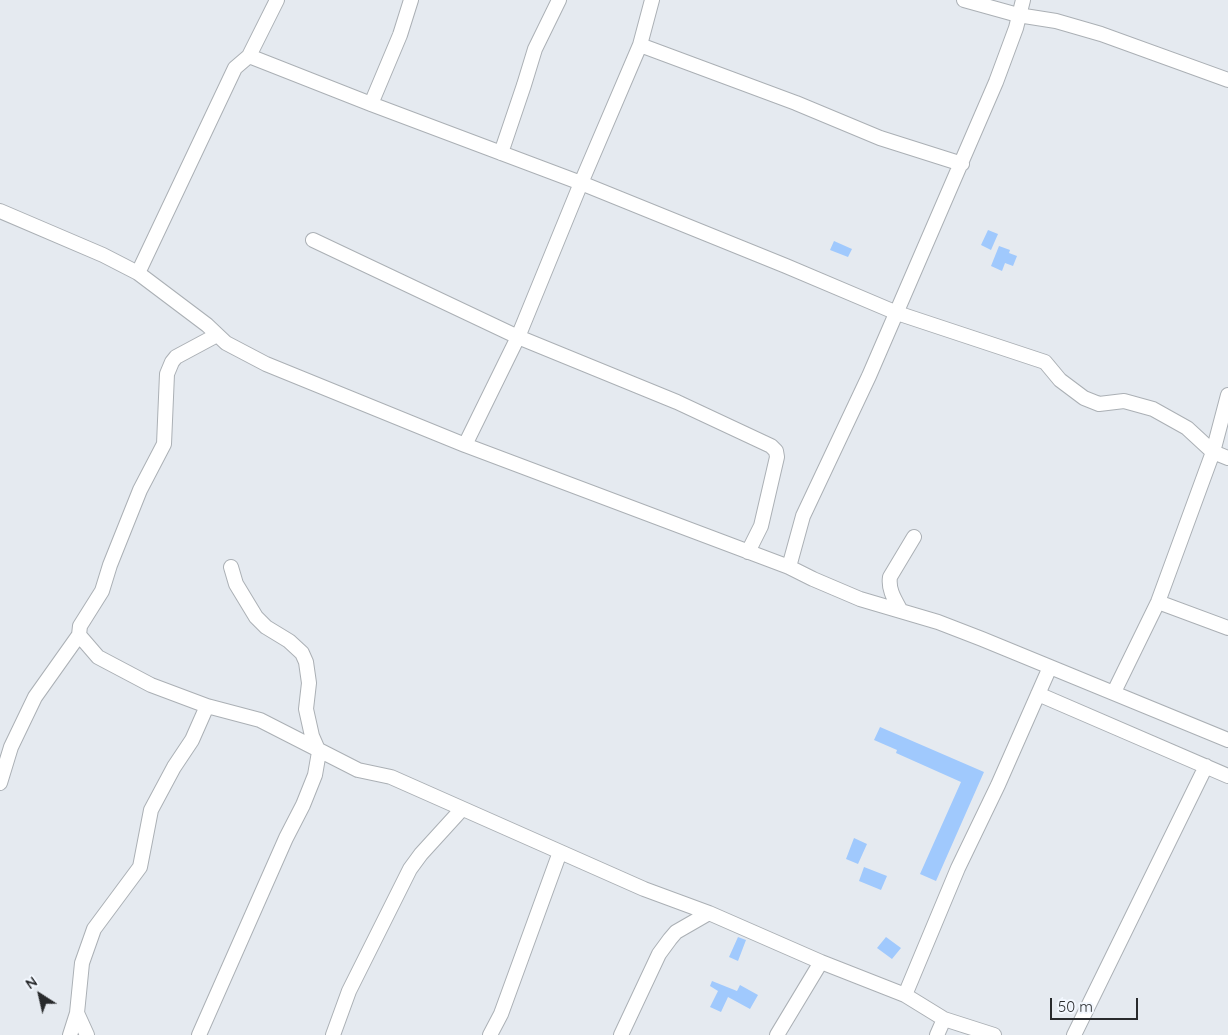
<!DOCTYPE html>
<style>
body{margin:0}
#map{position:relative;width:1228px;height:1035px;overflow:hidden;background:#e5eaf0;font-family:Quicksand,sans-serif}
canvas{display:block}
.north{position:absolute;left:15px;top:970px;width:50px;height:50px;-webkit-text-stroke:4px #f2f7fe;paint-order:stroke;rotate:325deg;font-size:14px;font-weight:700;line-height:20px;text-align:center;color:#282a2c}
.north::after{content:'';display:block;margin:auto;width:18px;height:22px;background:#282a2c;clip-path:polygon(50% 0,100% 100%,50% 72%,0 100%)}
.scale{position:absolute;left:1050px;top:998px;width:88px;height:22px;box-sizing:border-box;border:2px solid #282a2c;border-top:0;padding-left:6px;font-size:15px;line-height:18px;white-space:nowrap;color:#282a2c;-webkit-text-stroke:4px #f2f7fe;paint-order:stroke}
</style>
<div id="map">
<canvas width="1228" height="1035"></canvas>
<div class="north">N</div>
<div class="scale">50 m</div>
</div>
<script>
const ctx = document.querySelector('canvas').getContext('2d');
ctx.lineJoin = 'round';
function fillPath(path, color) { ctx.fillStyle = color; ctx.fill(path, 'evenodd'); }
function strokePath(path, color, width, dash) { ctx.strokeStyle = color; ctx.lineWidth = width; ctx.lineCap = dash ? 'butt' : 'round'; ctx.setLineDash(dash || []); ctx.stroke(path); }
const building = new Path2D(`
 M988,230L998,234L991,250L981,245Z
 M834,241L852,249L848,257L830,250Z
 M999,246L1010,250L1009,253L1017,256L1013,266L1005,263L1002,271L991,266Z
 M880,727L984,772L936,881L920,874L961,782L896,753L897,750L874,740Z
 M854,838L867,844L858,864L846,859Z
 M864,867L887,876L881,890L859,881Z
 M738,937L746,940L738,961L729,957Z
 M886,937L901,948L892,959L877,948Z
 M712,981L737,991L740,985L758,995L750,1009L728,997L721,1012L710,1007L718,991L710,986Z`);
const minor = new Path2D(`
 M964,0L1018,15L1056,21L1101,34L1228,80
 M640,45L796,103L880,138L962,164
 M249,56L371,104L581,183L786,266L897,313L1045,362L1060,380L1084,398L1099,404L1124,401L1153,409L1187,428L1213,452L1228,458
 M371,104L400,35L411,0
 M501,153L524,85L535,49L559,0
 M0,211L103,255L138,273L207,325L226,343L266,364L465,445L789,567L813,579L860,599L938,622L982,639L1228,740
 M313,240L518,337L581,183L640,45L652,0
 M138,273L235,68L249,56L277,0
 M217,335L176,357L172,362L167,374L164,444L140,490L110,565L102,591L80,626L79,635L98,657L151,685L207,706L260,720L358,770L391,777L644,889L709,913L821,962L905,995L944,1019L994,1035
 M465,445L518,337L677,402L771,446L776,451L777,457L761,526L748,552
 M789,567L803,516L869,376L996,82L1016,28L1023,0
 M1158,602L1228,628
 M901,611C895,600 888,590 890,577L914,537
 M1114,692L1158,602L1213,452L1228,395
 M1038,694L1228,776
 M0,783L11,747L35,697L79,635
 M905,995L958,868L998,785L1050,667
 M77,1013L87,1035
 M70,1035L77,1013L82,963L94,929L140,867L151,810L174,767L192,740L207,706
 M199,1035L286,838L303,805L315,775L319,752L312,736L306,709L309,683L306,662L302,653L289,641L266,627L256,617L236,584L231,567
 M333,1035L349,991L410,869L421,854L462,809
 M490,1035L501,1014L560,852
 M621,1035L659,954L670,939L676,932L709,913
 M777,1035L821,962
 M937,1035L944,1019
 M1074,1035L1206,766`);
fillPath(building, '#a0c9fd');
strokePath(minor, '#abb0b5', 16);
strokePath(minor, '#fff', 14);
</script>
